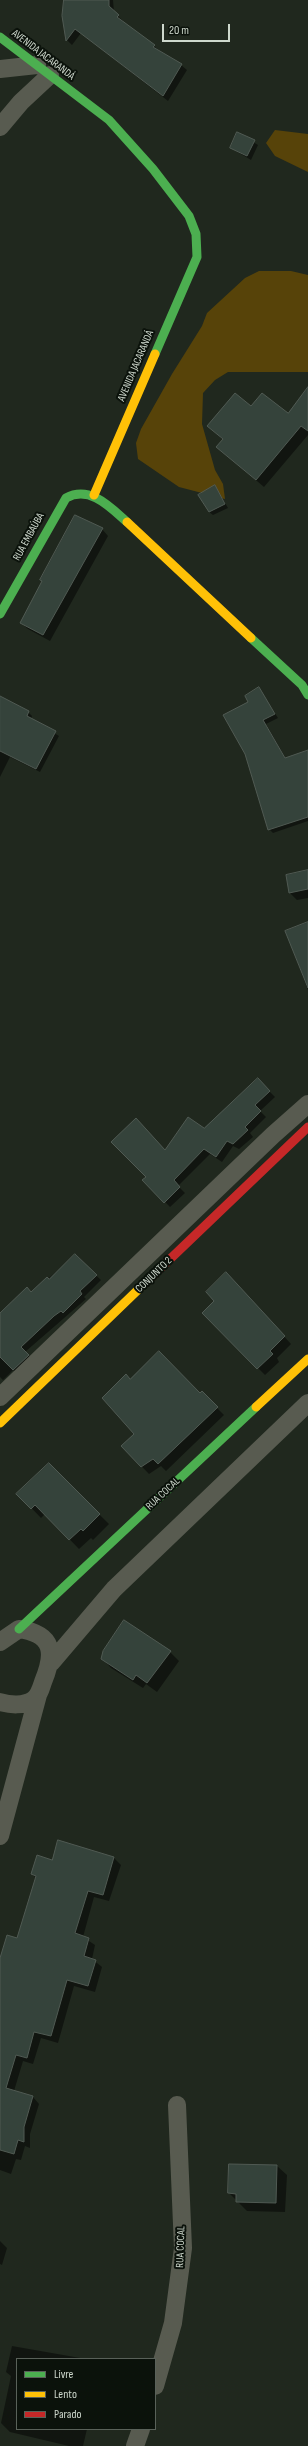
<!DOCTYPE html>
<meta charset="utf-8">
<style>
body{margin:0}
#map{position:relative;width:308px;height:2446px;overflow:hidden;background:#20281e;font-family:"Sofia Sans Condensed",sans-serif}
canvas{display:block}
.legend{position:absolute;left:16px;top:2358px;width:140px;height:72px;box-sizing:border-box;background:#0b120b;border:1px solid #596159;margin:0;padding:5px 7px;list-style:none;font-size:12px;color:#ced8cd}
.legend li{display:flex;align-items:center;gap:8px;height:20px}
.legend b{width:20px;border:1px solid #596159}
.scale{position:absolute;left:162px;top:24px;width:68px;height:18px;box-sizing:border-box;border:2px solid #ced8cd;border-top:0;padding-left:5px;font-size:12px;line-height:14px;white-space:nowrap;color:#ced8cd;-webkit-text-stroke:3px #0b120b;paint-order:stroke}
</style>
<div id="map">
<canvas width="308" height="2446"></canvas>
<ul class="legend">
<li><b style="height:5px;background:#4caf50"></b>Livre</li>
<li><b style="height:5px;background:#ffc107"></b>Lento</li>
<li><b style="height:5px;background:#c62828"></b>Parado</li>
</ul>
<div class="scale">20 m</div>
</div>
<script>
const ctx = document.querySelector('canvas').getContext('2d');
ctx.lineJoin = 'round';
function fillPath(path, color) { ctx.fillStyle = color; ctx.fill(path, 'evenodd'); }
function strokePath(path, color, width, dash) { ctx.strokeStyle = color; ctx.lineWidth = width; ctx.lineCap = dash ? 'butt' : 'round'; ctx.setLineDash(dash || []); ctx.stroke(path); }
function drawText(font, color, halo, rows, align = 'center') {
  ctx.font = font + ' "Sofia Sans Condensed",sans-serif'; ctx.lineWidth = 4; ctx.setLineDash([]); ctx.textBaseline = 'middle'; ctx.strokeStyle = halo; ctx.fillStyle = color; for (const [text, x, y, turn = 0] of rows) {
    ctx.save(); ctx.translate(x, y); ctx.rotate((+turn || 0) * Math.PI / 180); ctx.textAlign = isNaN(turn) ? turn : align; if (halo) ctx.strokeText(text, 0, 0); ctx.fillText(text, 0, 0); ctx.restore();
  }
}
const forest = new Path2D(`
 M275,130L308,134V172L275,156L266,143Z
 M259,271H291L308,275V372H228L215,380L203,393L202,424L215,470L223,484L225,499L179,487L138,459L136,443L141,429L172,374L202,326L207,313L245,278Z`);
const shadow = new Path2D(`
 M65,0H113L114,12L123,21L122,22L160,51L181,65L187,70L168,101L81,33L72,45L67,40Z
 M238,133L258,145L251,160L231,148Z
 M308,395V435L264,487L217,447L223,440L209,426L251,407L288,415Z
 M215,486L228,508L213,515L209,512Z
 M102,529L108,536L50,641L28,629L21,623Z
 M259,689L278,718L266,724L286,759L308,767V821L273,833L269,829L249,702Z
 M0,700L28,712L32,716L31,719L59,736L40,772L10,757L0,777Z
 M308,871V898L297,900L290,893Z
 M308,922V990L286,932Z
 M258,1080L275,1097L260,1111L266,1117L250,1133L253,1137L239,1149L233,1146L222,1162L210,1154L178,1186L185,1193L170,1207L144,1180L165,1151L204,1130Z
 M75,1256L101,1280L84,1297L86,1299L25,1352L33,1360L18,1374L13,1370L3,1380L0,1377V1330L31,1293Z
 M233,1281L291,1344L277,1358L279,1362L265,1375L203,1313Z
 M130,1380L200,1395L202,1393L224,1415L166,1471L161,1466L149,1474L122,1446L136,1434Z
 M49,1465L109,1524L93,1540L91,1538L79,1549L45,1514L41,1518L18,1494Z
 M170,1652L179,1661L157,1692L146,1684L143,1688L111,1668L102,1658Z
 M59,1841L114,1858L121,1865L109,1901L94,1897L83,1937L95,1945L92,1959L102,1967L95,1992L74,1986L58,2043L41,2038L33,2064L23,2061L14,2091L33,2097L39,2104L30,2134V2148L25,2146L21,2160L16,2159L11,2174L0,2170V1962L18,1939L36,1878L32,1874L52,1861Z
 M277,2166L287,2175L285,2212L247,2211L229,2193Z
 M0,2241L7,2248L2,2265L0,2264Z
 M12,2346L86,2359H17V2429H87L83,2446H69L10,2432L1,2423L11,2376L6,2372Z`);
const building = new Path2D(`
 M64,0H109V6L119,15L117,17L155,45L153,47L182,64L163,96L75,29L66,41L62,16Z
 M237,132L255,140L247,156L230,148Z
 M308,387V431L301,426L256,480L216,447L223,439L207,426L235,393L251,406L262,393L288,413Z
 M215,485L225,504L209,512L198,495Z
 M75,515L103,528L43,635L20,623L42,581L40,580Z
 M259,687L275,714L263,720L285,758L308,750V817L268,830L245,754L223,715L248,702L245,696Z
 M0,696L29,711L27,716L56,731L36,769L0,751Z
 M308,870V889L289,893L286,875Z
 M308,922V988L285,931Z
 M258,1078L270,1091L255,1105L261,1111L245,1127L248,1130L233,1144L227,1141L216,1157L204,1149L174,1180L180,1187L164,1203L142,1180L146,1177L111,1142L136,1118L165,1150L188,1117L204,1128Z
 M75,1254L97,1275L80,1291L82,1294L63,1313L61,1311L54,1316L21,1347L29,1355L13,1370L0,1357V1313L27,1287L31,1292L47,1277L49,1279Z
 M226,1272L285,1336L270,1351L273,1354L257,1369L202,1313L214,1301L206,1292Z
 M159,1351L200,1393L202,1391L218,1407L158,1464L153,1459L141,1467L121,1446L134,1434L102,1398L126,1374L130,1379Z
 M49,1463L100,1514L83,1531L81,1529L69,1540L35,1505L31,1509L16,1494Z
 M124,1620L171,1651L147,1683L136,1675L133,1680L101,1659L103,1651Z
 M58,1840L114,1857L103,1895L88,1891L75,1933L89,1938L84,1956L96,1960L88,1986L67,1980L51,2036L34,2032L27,2058L16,2055L6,2088L33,2096L24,2127V2142L18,2140L14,2154L0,2150V1958L7,1935L17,1938L36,1876L31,1874L37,1855L52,1860Z
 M229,2164L277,2165L276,2203L236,2202V2194L228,2193Z`);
const street = new Path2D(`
 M0,69L37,65
 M0,127L21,102L50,75
 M0,1397L273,1135L308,1104
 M0,1642L19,1629C54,1634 55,1653 43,1682C41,1688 39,1696 33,1700C24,1706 10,1705 0,1702
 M51,1663L114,1589L308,1403
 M0,1836L38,1695
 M155,2386L173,2323L183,2248L177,2105
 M135,2446L141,2429`);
const fast = new Path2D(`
 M0,37L109,120L153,169L189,216L196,234L197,257L155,354
 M0,614L66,498C90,485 110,507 127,522
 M251,638L302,685L308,695
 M19,1629L256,1407`);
const slow = new Path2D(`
 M94,495L155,354
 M127,522L251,638
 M256,1407L308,1359
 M0,1423L144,1284`);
const jam = new Path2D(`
 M144,1284L308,1127`);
const streetNames = [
 ["AVENIDA JACARANDÁ",43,55,37],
 ["AVENIDA JACARANDÁ",136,366,-67],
 ["RUA EMBAÚBA",29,537,-61],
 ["CONJUNTO 2",154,1275,-44],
 ["RUA COCAL",163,1494,-43],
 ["RUA COCAL",181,2247,-88]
];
fillPath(forest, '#574309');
fillPath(shadow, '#0007');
fillPath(building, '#35433b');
strokePath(building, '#505a53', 1);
strokePath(street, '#585b50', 18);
strokePath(fast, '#4caf50', 9);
strokePath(slow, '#ffc107', 9);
strokePath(jam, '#c62828', 9);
drawText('11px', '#ced8cd', '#0b120b', streetNames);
</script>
